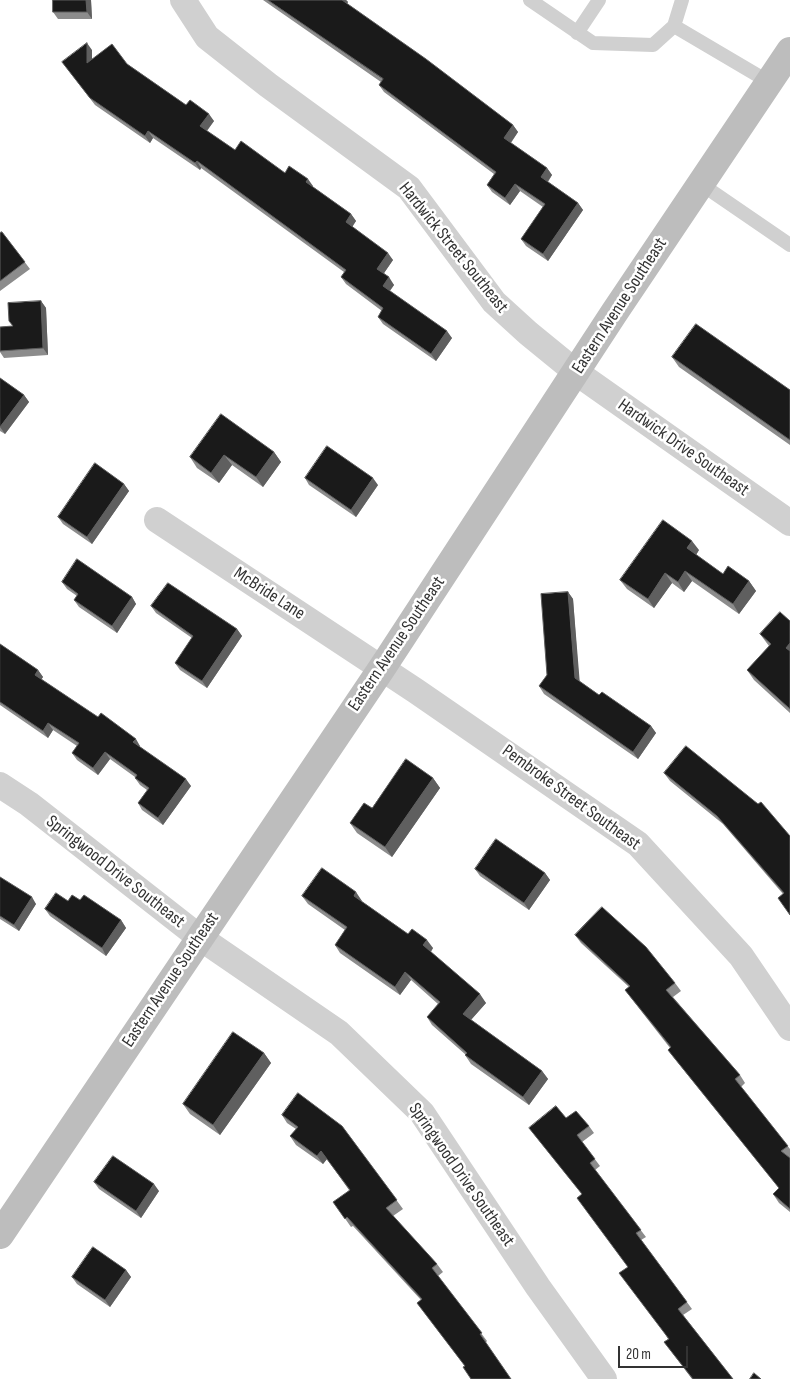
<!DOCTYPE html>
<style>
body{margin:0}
#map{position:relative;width:790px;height:1379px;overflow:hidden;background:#fff;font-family:"Sofia Sans Condensed",sans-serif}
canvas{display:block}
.scale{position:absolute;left:618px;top:1346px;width:70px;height:22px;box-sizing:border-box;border:2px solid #333;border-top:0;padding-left:6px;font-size:15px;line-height:18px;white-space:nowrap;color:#333;-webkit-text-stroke:4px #fff;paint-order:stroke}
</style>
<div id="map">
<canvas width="790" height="1379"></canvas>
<div class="scale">20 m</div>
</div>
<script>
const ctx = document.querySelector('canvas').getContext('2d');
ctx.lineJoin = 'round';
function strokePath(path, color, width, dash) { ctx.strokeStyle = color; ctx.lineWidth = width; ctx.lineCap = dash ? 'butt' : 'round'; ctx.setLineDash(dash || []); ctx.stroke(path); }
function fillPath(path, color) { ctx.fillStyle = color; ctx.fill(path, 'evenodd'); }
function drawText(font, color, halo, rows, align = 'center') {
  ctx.font = font + ' "Sofia Sans Condensed",sans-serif'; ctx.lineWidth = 5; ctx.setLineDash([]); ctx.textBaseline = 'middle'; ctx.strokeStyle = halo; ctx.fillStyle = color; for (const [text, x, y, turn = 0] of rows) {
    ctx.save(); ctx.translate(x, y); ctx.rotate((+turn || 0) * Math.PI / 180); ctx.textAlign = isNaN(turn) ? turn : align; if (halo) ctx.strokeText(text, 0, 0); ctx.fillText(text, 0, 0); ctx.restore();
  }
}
const lane = new Path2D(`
 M530,0L593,43L653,45L674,26L769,82
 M674,26L682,0
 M577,33L599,0
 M701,184L790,245`);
const street = new Path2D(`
 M183,0L207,37L268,85L409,188L494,302L528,333L577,373L790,523
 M157,520L416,691L638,844L741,956L790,1028
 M0,785L29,804L199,937L339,1033L422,1113L538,1287L604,1379`);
const secondary = new Path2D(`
 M0,1235L382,668L614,313L790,51`);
const wall = new Path2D(`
 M53,0H91L92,19H58L53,12Z
 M263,0H346L348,2L347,4L513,125L518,132L511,143L547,168L552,175L548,182L578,203L583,210L548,261L526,246L521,239L543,207L520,191L510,205L492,192L487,185L494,174L384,92L379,85L381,82Z
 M92,50V59L127,64L186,105L214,121L207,131L235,150L285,173L313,186V187L351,214L356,221L352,226L393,260L384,273L394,285L390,291L452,338L436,361L383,324L378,317L382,311L346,284L341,277L344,272L201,168L200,170L153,138L150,143L95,105L62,62Z
 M2,232L30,269L0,291V233Z
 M41,301L46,308L48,355L4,358L0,352V327L13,326Z
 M672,357L790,390V445L679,367Z
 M0,378L24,395L29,402L5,434L0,431Z
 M274,452L281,462L263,487L232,465L219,483L197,468L190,457Z
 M305,478L378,485L356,517L309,485Z
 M124,484L129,491L92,544L63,524L58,517Z
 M699,550L696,555L723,574L749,581L756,591L739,614L692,581L684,592L672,583L654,608L627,589L620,580Z
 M62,582L132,597L136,604L117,633L79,607L74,600L77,596L67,589Z
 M568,592L573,599L579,681L599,695L651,726L656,733L638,759L544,694L539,686L547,675Z
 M151,606L237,629L242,636L207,688L180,670L175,663L192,638L156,613Z
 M790,621V713L754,680L747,670L769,646L760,634Z
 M0,644L38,670L43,677L41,679L140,746V747L191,786L163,825L142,810L138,803L147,790L140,785L135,778V777L110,759L98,775L77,760L72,753L77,746L53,730L48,738L0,705Z
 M664,773L758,804L790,915L783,894L723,824L670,781Z
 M433,778L440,788L392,857L357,833L350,823L372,808Z
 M475,869L545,873L550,880L529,910L480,876Z
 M0,877L36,904L19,931L0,919Z
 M302,896L362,901H361L408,934L433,948L431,952L486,1003L471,1020L542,1071L548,1079L529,1105L471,1064L465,1055H466L432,1025L427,1017L438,1004L411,980L400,995L340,953L335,945L345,930L308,904Z
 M80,900L121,920L126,928L106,956L50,916L45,909L68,901Z
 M575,935L675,983L681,991L673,997L740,1075L745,1083L741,1087L790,1149V1157L789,1158H790V1212L779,1203L773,1194L779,1188L674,1058L668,1050L670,1048L631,998L625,990L629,987L581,943Z
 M264,1053L271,1063L220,1135L190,1114L183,1104Z
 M282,1115L342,1126L403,1209L393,1216L437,1264L443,1272L438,1276L487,1341L465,1366L417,1303L421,1300L353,1226L351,1227L339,1210L349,1190L327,1159L323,1164L296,1145L290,1136L296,1129L287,1123Z
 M566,1118L589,1126L594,1133L582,1142L600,1166L595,1170L646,1237L641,1240L692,1309L683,1315L733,1379H692L664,1342L668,1339L628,1267L582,1194L529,1128Z
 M94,1182L159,1191L141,1218L99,1189Z
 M126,1270L131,1277L110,1307L77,1284L72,1277Z`);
const shadedWall = new Path2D(`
 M86,0H91L92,19L87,12Z
 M341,0H346L348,2L345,6Z
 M87,43L92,50V70L87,63Z
 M209,114L214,121L205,133L200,126Z
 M513,125L518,132L509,145L504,138Z
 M148,131L153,138L150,143L145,136Z
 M197,161L201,168L200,170L195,163Z
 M547,168L552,175L546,184L541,177Z
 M308,179L313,186L311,189L306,182Z
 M515,184L520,191L510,205L505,198Z
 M578,203L583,210L548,261L543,254Z
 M351,214L356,221L351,229L346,222Z
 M388,253L393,260L382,276L377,269Z
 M389,277L394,285L388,293L383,286Z
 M41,301L46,308L48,355L43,348Z
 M447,331L452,338L436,361L431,354Z
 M24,395L29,402L5,434L0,427Z
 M274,452L281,462L263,487L256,477Z
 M224,455L232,465L219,483L211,473Z
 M373,478L378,485L356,517L351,510Z
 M124,484L129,491L92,544L87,537Z
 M692,541L699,550L694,558L687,548Z
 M685,571L692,581L684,592L678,582Z
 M665,573L672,583L654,608L648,599Z
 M749,581L756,591L739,614L733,604Z
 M568,592L573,599L580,685L575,678Z
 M132,597L136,604L117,633L112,626Z
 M237,629L242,636L207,688L202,681Z
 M790,643V653L786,648Z
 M38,670L43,677L40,682L35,675Z
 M48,723L53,730L48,738L43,731Z
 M651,726L656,733L638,759L633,752Z
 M136,739L140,746L138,749L133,742Z
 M105,752L110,759L98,775L93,768Z
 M433,778L440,788L392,857L385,847Z
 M186,779L191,786L163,825L158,818Z
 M545,873L550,880L529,910L524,903Z
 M356,892L362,901L359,904L354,896Z
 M32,897L36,904L19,931L14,925Z
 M121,920L126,928L106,956L102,948Z
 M427,940L433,948L429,954L423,945Z
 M405,972L411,980L400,995L395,987Z
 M480,994L486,1003L469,1022L463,1014Z
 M264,1053L271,1063L220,1135L213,1125Z
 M542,1071L548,1079L529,1105L523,1097Z
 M321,1151L327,1159L323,1164L317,1156Z
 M154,1184L159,1191L141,1218L136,1211Z
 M126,1270L131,1277L110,1307L105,1300Z`);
const building = new Path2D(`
 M53,0H86L87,12H53Z
 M268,0H342L426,59L513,125L504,138L547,168L541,177L578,203L543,254L521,239L545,204L515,184L505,198L487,185L496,172L379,85L383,79Z
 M87,43V63L112,44L127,64L186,105L190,100L209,114L200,126L235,150L241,141L285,173L289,166L308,179L306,182L351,214L346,222L388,253L377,269L389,277L383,286L447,331L431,354L378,317L383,308L341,277L346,270L197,161L195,163L148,131L145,136L90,98L62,62Z
 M2,232L25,262L0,281V233Z
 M41,301L43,348L0,351V327L13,326L9,321L8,303Z
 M696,324L790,390V440L672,357Z
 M0,378L24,395L0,427Z
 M221,414L274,452L256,477L224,455L211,473L190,457Z
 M327,446L373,478L351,510L305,478Z
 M95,463L124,484L87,537L58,517Z
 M663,520L692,541L687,548L723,574L728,566L749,581L733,604L685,571L678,582L665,573L648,599L620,580Z
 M77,559L132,597L112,626L74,600L78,594L62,582Z
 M168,583L237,629L202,681L175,663L193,636L151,606Z
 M568,592L575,678L599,695L602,692L651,726L633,752L539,686L547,675L541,594Z
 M780,612L790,621V643L786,648L790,651V709L747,670L771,644L760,634Z
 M0,644L38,670L35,675L98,717L101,713L136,739L133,742L186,779L158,818L138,803L149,788L135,778L137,775L105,752L93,768L72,753L79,743L48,723L43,731L0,702Z
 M686,746L758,804L761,802L790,836V915L778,898L784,893L717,816L664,773Z
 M406,759L433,778L385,847L350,823L364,803L372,808Z
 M496,839L545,873L524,903L475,869Z
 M322,868L356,892L354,896L408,934L412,929L427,940L423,945L480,994L463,1014L542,1071L523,1097L465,1055L467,1053L427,1017L440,1002L405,972L395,987L335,945L347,927L302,896Z
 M0,877L32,897L14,925L0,916Z
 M56,893L68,901L72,895L80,900L84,895L121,920L102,948L45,909Z
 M602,907L646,947L675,983L666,990L740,1075L735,1079L788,1146L781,1151L790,1158V1209L773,1194L779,1188L668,1050L671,1047L625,990L630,986L575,935Z
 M233,1032L264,1053L213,1125L183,1104Z
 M298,1093L342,1126L397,1200L386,1208L437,1264L432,1268L482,1333L480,1334L511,1379H471L463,1367L465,1366L417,1303L422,1299L347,1217L345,1219L333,1202L350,1190L321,1151L317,1156L290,1136L298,1127L282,1115Z
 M556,1106L566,1118L576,1111L589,1126L577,1135L595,1159L590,1163L641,1230L636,1233L687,1302L678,1309L733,1379H693L664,1342L669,1339L619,1273L628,1267L577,1198L582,1194L529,1128Z
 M113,1156L154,1184L136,1211L94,1182Z
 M93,1247L126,1270L105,1300L72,1277Z
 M754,1373L761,1379H750Z`);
const streetNames = [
 ["Hardwick Street Southeast",453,248,51],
 ["Eastern Avenue Southeast",620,306,-57],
 ["Hardwick Drive Southeast",683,448,35],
 ["McBride Lane",269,594,33],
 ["Eastern Avenue Southeast",397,644,-56],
 ["Pembroke Street Southeast",571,798,36],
 ["Springwood Drive Southeast",115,872,38],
 ["Eastern Avenue Southeast",171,980,-56],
 ["Springwood Drive Southeast",461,1175,55]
];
strokePath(lane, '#d0d0d0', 14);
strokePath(street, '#d0d0d0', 26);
strokePath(secondary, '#bdbdbd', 28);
fillPath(wall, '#8c8c8c');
fillPath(shadedWall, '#5f5f5f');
fillPath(building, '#1a1a1a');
strokePath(building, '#5f5f5f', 1);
drawText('18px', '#333', '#fff', streetNames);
</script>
